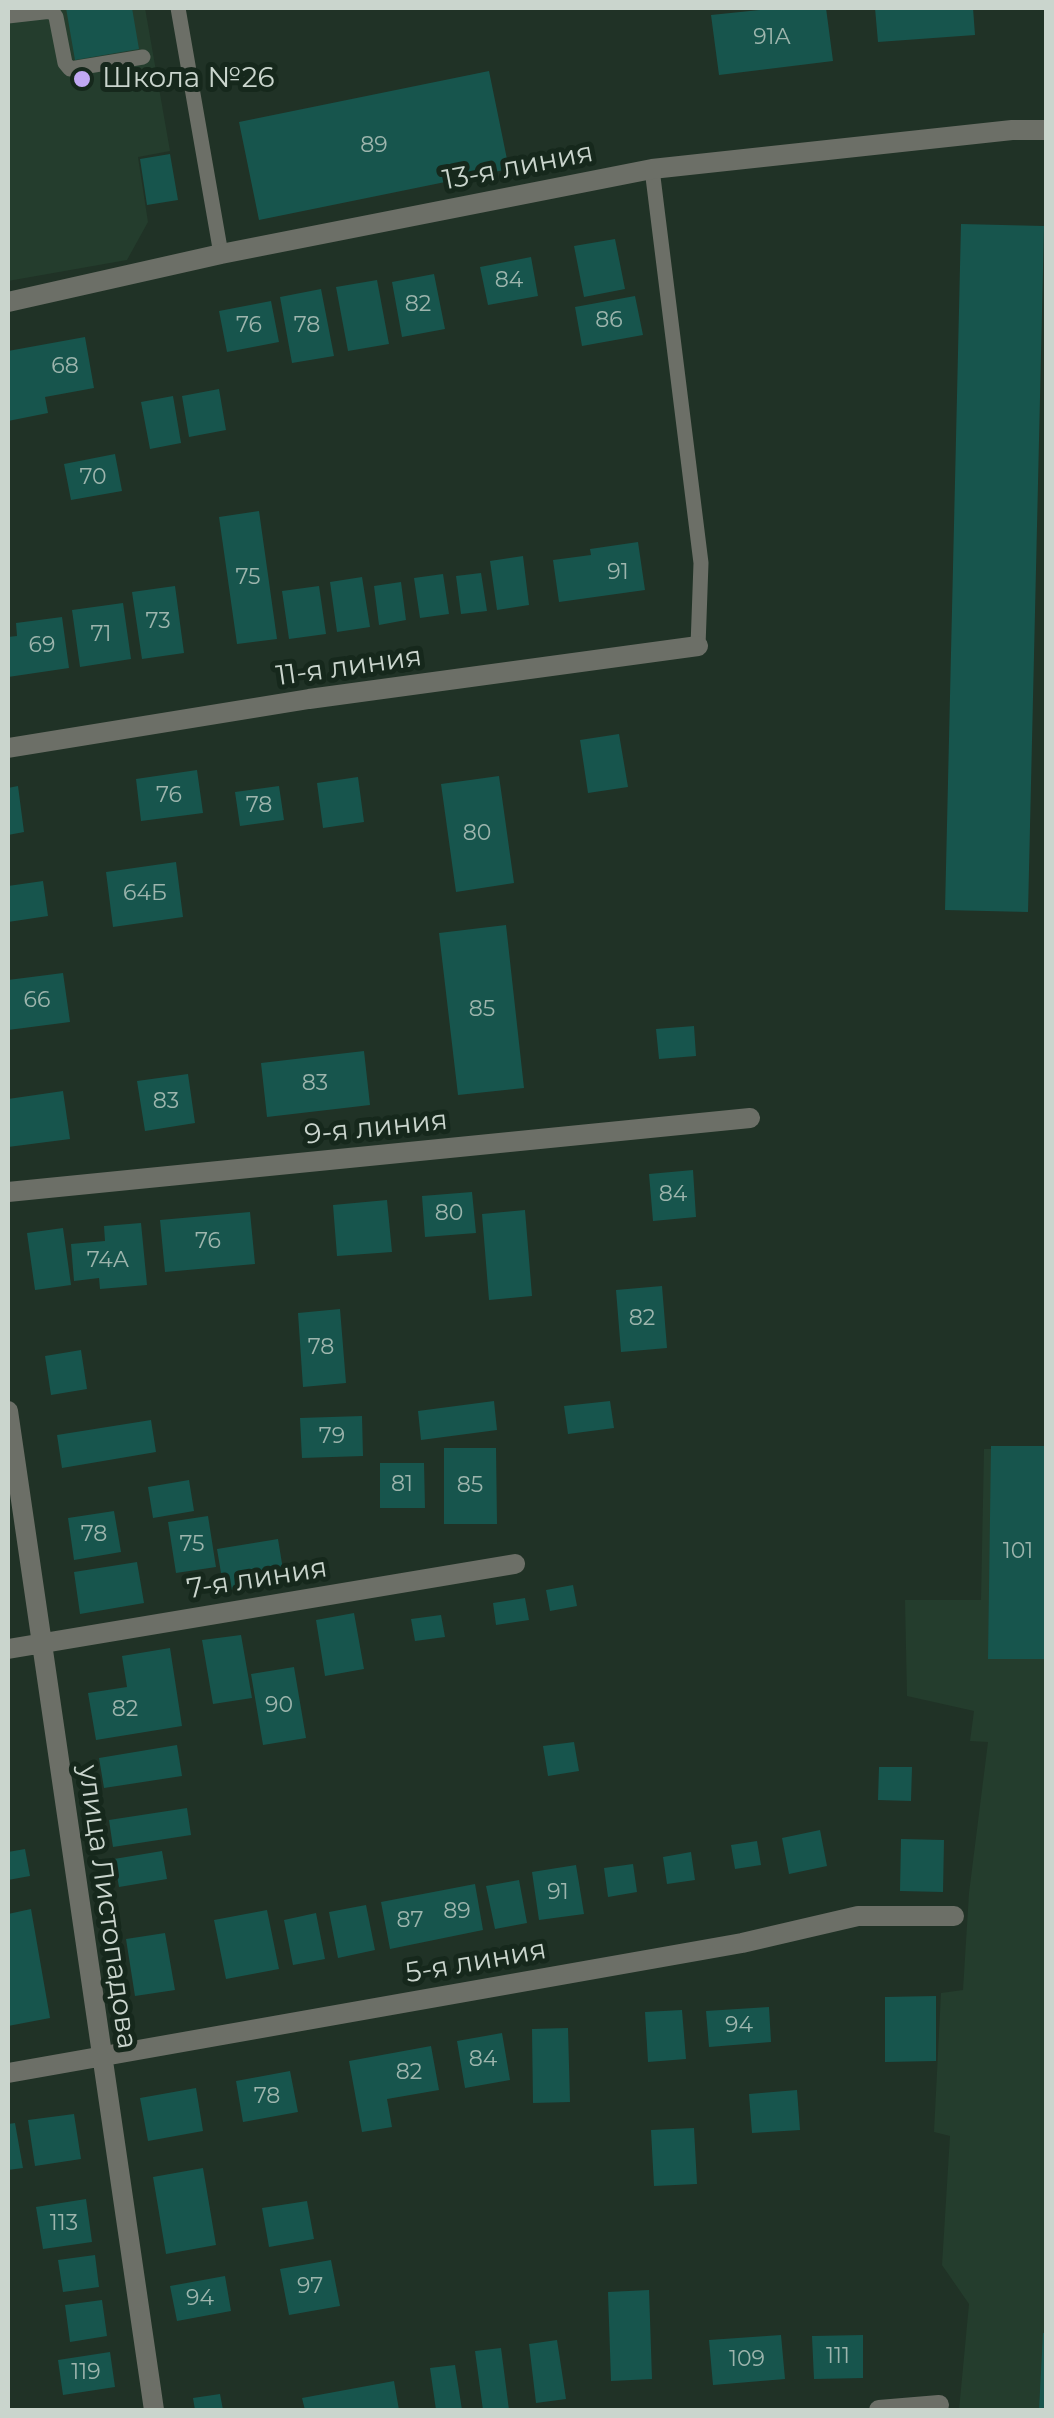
<!DOCTYPE html>
<meta charset="utf-8">
<style>
body{margin:0}
#map{position:relative;width:1054px;height:2418px;overflow:hidden;background:#203226;font-family:Montserrat,sans-serif}
canvas{display:block}
.frame{position:absolute;inset:0;border:10px solid #cad5cd;pointer-events:none}
</style>
<div id="map">
<canvas width="1054" height="2418"></canvas>
<div class="frame"></div>
</div>
<script>
const ctx = document.querySelector('canvas').getContext('2d');
ctx.lineJoin = 'round';
function fillPath(path, color) { ctx.fillStyle = color; ctx.fill(path, 'evenodd'); }
function strokePath(path, color, width, dash) { ctx.strokeStyle = color; ctx.lineWidth = width; ctx.lineCap = dash ? 'butt' : 'round'; ctx.setLineDash(dash || []); ctx.stroke(path); }
function drawText(font, color, halo, rows, align = 'center') {
  ctx.font = font + ' Montserrat,sans-serif'; ctx.lineWidth = 10; ctx.setLineDash([]); ctx.textBaseline = 'middle'; ctx.strokeStyle = halo; ctx.fillStyle = color; for (const [text, x, y, turn = 0] of rows) {
    ctx.save(); ctx.translate(x, y); ctx.rotate((+turn || 0) * Math.PI / 180); ctx.textAlign = isNaN(turn) ? turn : align; if (halo) ctx.strokeText(text, 0, 0); ctx.fillText(text, 0, 0); ctx.restore();
  }
}
const built = new Path2D(`
 M8,8H145L170,151L138,157L148,222L127,260L8,281Z
 M984,1449H1046V2410H959L969,2304L942,2265L950,2136L934,2132L941,1993L963,1990L969,1893L988,1742L970,1741L974,1711L907,1696L905,1600H981Z`);
const building = new Path2D(`
 M66,8H132L139,49L75,60Z
 M779,8H826L833,61L719,75L711,15Z
 M875,8H973L975,35L878,42Z
 M489,71L509,169L259,220L239,122Z
 M170,154L178,200L147,205L140,159Z
 M961,224L1044,226L1028,912L945,910Z
 M615,239L625,289L584,297L574,246Z
 M531,257L538,296L488,305L480,267Z
 M434,274L445,329L402,337L392,282Z
 M377,280L389,344L348,351L336,287Z
 M321,289L334,356L292,363L280,297Z
 M635,296L643,335L582,346L575,307Z
 M271,301L279,342L227,352L219,311Z
 M85,337L94,388L45,397L48,413L8,421V351Z
 M219,389L226,430L189,437L182,396Z
 M173,396L181,443L150,449L141,402Z
 M115,454L122,491L71,500L64,464Z
 M259,511L277,639L237,644L219,517Z
 M638,542L645,590L559,602L553,560L591,555L590,549Z
 M523,556L529,605L497,610L490,561Z
 M481,573L487,611L461,614L456,576Z
 M443,574L449,614L420,618L414,578Z
 M362,577L370,627L337,632L330,582Z
 M401,582L406,620L379,625L374,586Z
 M175,586L184,653L142,659L132,592Z
 M319,586L326,634L289,639L282,591Z
 M123,603L131,659L80,667L72,610Z
 M62,617L69,668L8,677V637L17,636L16,623Z
 M619,734L628,787L588,793L580,740Z
 M197,770L203,813L141,821L136,779Z
 M499,776L514,883L456,892L441,784Z
 M358,777L364,822L323,828L317,783Z
 M18,786L24,832L8,835V788Z
 M279,786L284,820L240,826L235,792Z
 M176,862L183,917L113,927L106,872Z
 M43,881L48,916L8,922V886Z
 M506,925L524,1088L458,1095L439,933Z
 M63,973L70,1022L8,1030V980Z
 M694,1026L696,1056L659,1059L656,1029Z
 M364,1051L370,1105L267,1117L261,1063Z
 M188,1074L195,1123L145,1131L137,1081Z
 M63,1091L70,1139L8,1147V1099Z
 M693,1170L696,1217L653,1221L649,1174Z
 M472,1192L476,1233L425,1237L422,1196Z
 M387,1200L392,1252L337,1256L333,1205Z
 M525,1210L532,1296L489,1300L482,1214Z
 M250,1212L255,1264L165,1272L160,1220Z
 M141,1223L147,1285L100,1289L99,1278L74,1281L71,1244L105,1241L104,1226Z
 M63,1228L71,1285L35,1290L27,1233Z
 M662,1286L667,1348L621,1352L616,1290Z
 M340,1309L346,1383L303,1387L298,1313Z
 M81,1350L87,1389L51,1395L45,1356Z
 M494,1401L497,1430L421,1440L418,1411Z
 M610,1401L614,1428L568,1434L564,1406Z
 M362,1416L363,1456L302,1458L300,1418Z
 M151,1420L156,1452L62,1468L57,1435Z
 M991,1446H1046V1659H988Z
 M444,1448H496L497,1524H444Z
 M380,1463H424L425,1508H380Z
 M189,1480L194,1511L153,1518L148,1487Z
 M114,1511L121,1552L74,1560L68,1518Z
 M208,1516L216,1567L176,1573L168,1522Z
 M278,1539L285,1582L224,1591L217,1549Z
 M137,1562L144,1603L80,1614L74,1572Z
 M573,1585L577,1606L550,1611L546,1590Z
 M525,1598L529,1620L496,1625L493,1603Z
 M354,1613L364,1669L325,1676L316,1620Z
 M441,1615L445,1637L415,1641L411,1619Z
 M241,1635L252,1698L213,1704L202,1640Z
 M170,1648L182,1726L96,1740L88,1693L127,1687L122,1656Z
 M294,1667L306,1738L263,1745L251,1674Z
 M574,1742L579,1771L548,1776L543,1746Z
 M177,1745L182,1776L104,1788L99,1758Z
 M879,1767H912L911,1801L878,1800Z
 M187,1808L191,1835L113,1847L109,1820Z
 M820,1830L827,1866L789,1874L782,1838Z
 M901,1839L944,1840L943,1892L900,1891Z
 M757,1841L761,1865L735,1869L731,1845Z
 M25,1849L30,1876L8,1880V1852Z
 M162,1851L167,1879L119,1887L114,1859Z
 M691,1852L695,1880L667,1884L663,1857Z
 M633,1864L637,1892L608,1897L604,1868Z
 M576,1865L584,1914L539,1920L532,1872Z
 M519,1880L527,1923L495,1929L486,1886Z
 M475,1884L483,1930L390,1949L381,1902Z
 M366,1905L375,1950L338,1958L329,1912Z
 M31,1909L50,2018L8,2026V1914Z
 M267,1910L279,1969L226,1979L214,1920Z
 M316,1913L325,1959L293,1965L284,1920Z
 M165,1933L175,1990L135,1996L126,1939Z
 M936,1996V2061L885,2062V1997Z
 M769,2007L771,2042L709,2047L706,2011Z
 M682,2010L686,2059L648,2062L645,2012Z
 M568,2028L570,2102L533,2103L532,2029Z
 M502,2033L510,2080L465,2088L457,2041Z
 M431,2046L439,2090L387,2099L392,2127L362,2132L349,2061Z
 M290,2071L298,2112L243,2122L236,2081Z
 M196,2088L203,2131L148,2141L140,2098Z
 M797,2090L800,2130L752,2133L749,2094Z
 M74,2114L81,2159L35,2166L28,2120Z
 M15,2123L23,2168L8,2170V2124Z
 M694,2128L697,2184L654,2186L651,2130Z
 M203,2168L216,2245L166,2254L153,2177Z
 M86,2199L92,2242L43,2249L36,2207Z
 M307,2201L314,2239L269,2247L262,2208Z
 M95,2255L99,2287L63,2292L58,2260Z
 M331,2260L340,2306L289,2315L280,2269Z
 M225,2276L231,2311L177,2321L170,2286Z
 M649,2290L652,2379L611,2381L608,2292Z
 M102,2300L107,2336L70,2342L65,2305Z
 M1043,2333H1046V2410H1039Z
 M781,2335L785,2379L713,2385L709,2340Z
 M863,2335V2378L814,2379L812,2336Z
 M557,2340L566,2399L536,2403L529,2344Z
 M501,2348L509,2410H483L475,2351Z
 M110,2352L115,2387L63,2395L58,2360Z
 M455,2365L462,2410H436L430,2368Z
 M394,2381L399,2410H305L302,2398Z
 M220,2394L223,2410H195L193,2398Z`);
const service = new Path2D(`
 M178,8L221,254
 M8,16L52,11L56,17L65,63L70,69L143,57
 M652,169L701,563L698,646`);
const minor = new Path2D(`
 M8,302L221,254L652,169L1012,130H1046
 M8,748L309,699L698,646
 M8,1192L750,1118
 M8,1411L154,2410
 M8,1649L515,1564
 M8,2073L742,1943L858,1916H954
 M879,2410L939,2405`);
const markers = [
 [82,79,10,"#c1a8f3"]
];
const numberNames = [
 ["91А",772,38],
 ["89",374,146],
 ["84",509,281],
 ["82",418,305],
 ["86",609,321],
 ["76",249,326],
 ["78",307,326],
 ["68",65,367],
 ["70",93,478],
 ["91",618,573],
 ["75",248,578],
 ["73",158,622],
 ["71",101,635],
 ["69",42,646],
 ["76",169,796],
 ["78",259,806],
 ["80",477,834],
 ["64Б",145,894],
 ["66",37,1001],
 ["85",482,1010],
 ["83",315,1084],
 ["83",166,1102],
 ["84",673,1195],
 ["80",449,1214],
 ["76",208,1242],
 ["74А",108,1261],
 ["82",642,1319],
 ["78",321,1348],
 ["79",332,1437],
 ["81",402,1485],
 ["85",470,1486],
 ["78",94,1535],
 ["75",192,1545],
 ["101",1018,1552],
 ["90",279,1706],
 ["82",125,1710],
 ["91",558,1893],
 ["89",457,1912],
 ["87",410,1921],
 ["94",739,2026],
 ["84",483,2060],
 ["82",409,2073],
 ["78",267,2097],
 ["113",64,2224],
 ["97",310,2287],
 ["94",200,2299],
 ["111",838,2357],
 ["109",747,2360],
 ["119",86,2373]
];
const poiNames = [
 ["Школа №26",102,79]
];
const streetNames = [
 ["13-я линия",518,167,-11],
 ["11-я линия",349,667,-8],
 ["9-я линия",376,1128,-6],
 ["7-я линия",257,1579,-9],
 ["улица Листопадова",107,1907,82],
 ["5-я линия",476,1962,-10]
];
fillPath(built, '#243d2d');
fillPath(building, '#17554d');
strokePath(service, '#6c6f67', 15);
strokePath(minor, '#6c6f67', 20);
for (const [x, y, r, color] of markers) { const dot = new Path2D(); dot.arc(x, y, r, 0, 2 * Math.PI); ctx.fillStyle = color; ctx.fill(dot); strokePath(dot, '#16281c', 4); }
drawText('22px', '#9db5ad', null, numberNames);
drawText('28px', '#cad5cd', '#16281c', poiNames, 'left');
drawText('28px', '#cad5cd', '#16281c', streetNames);
</script>
